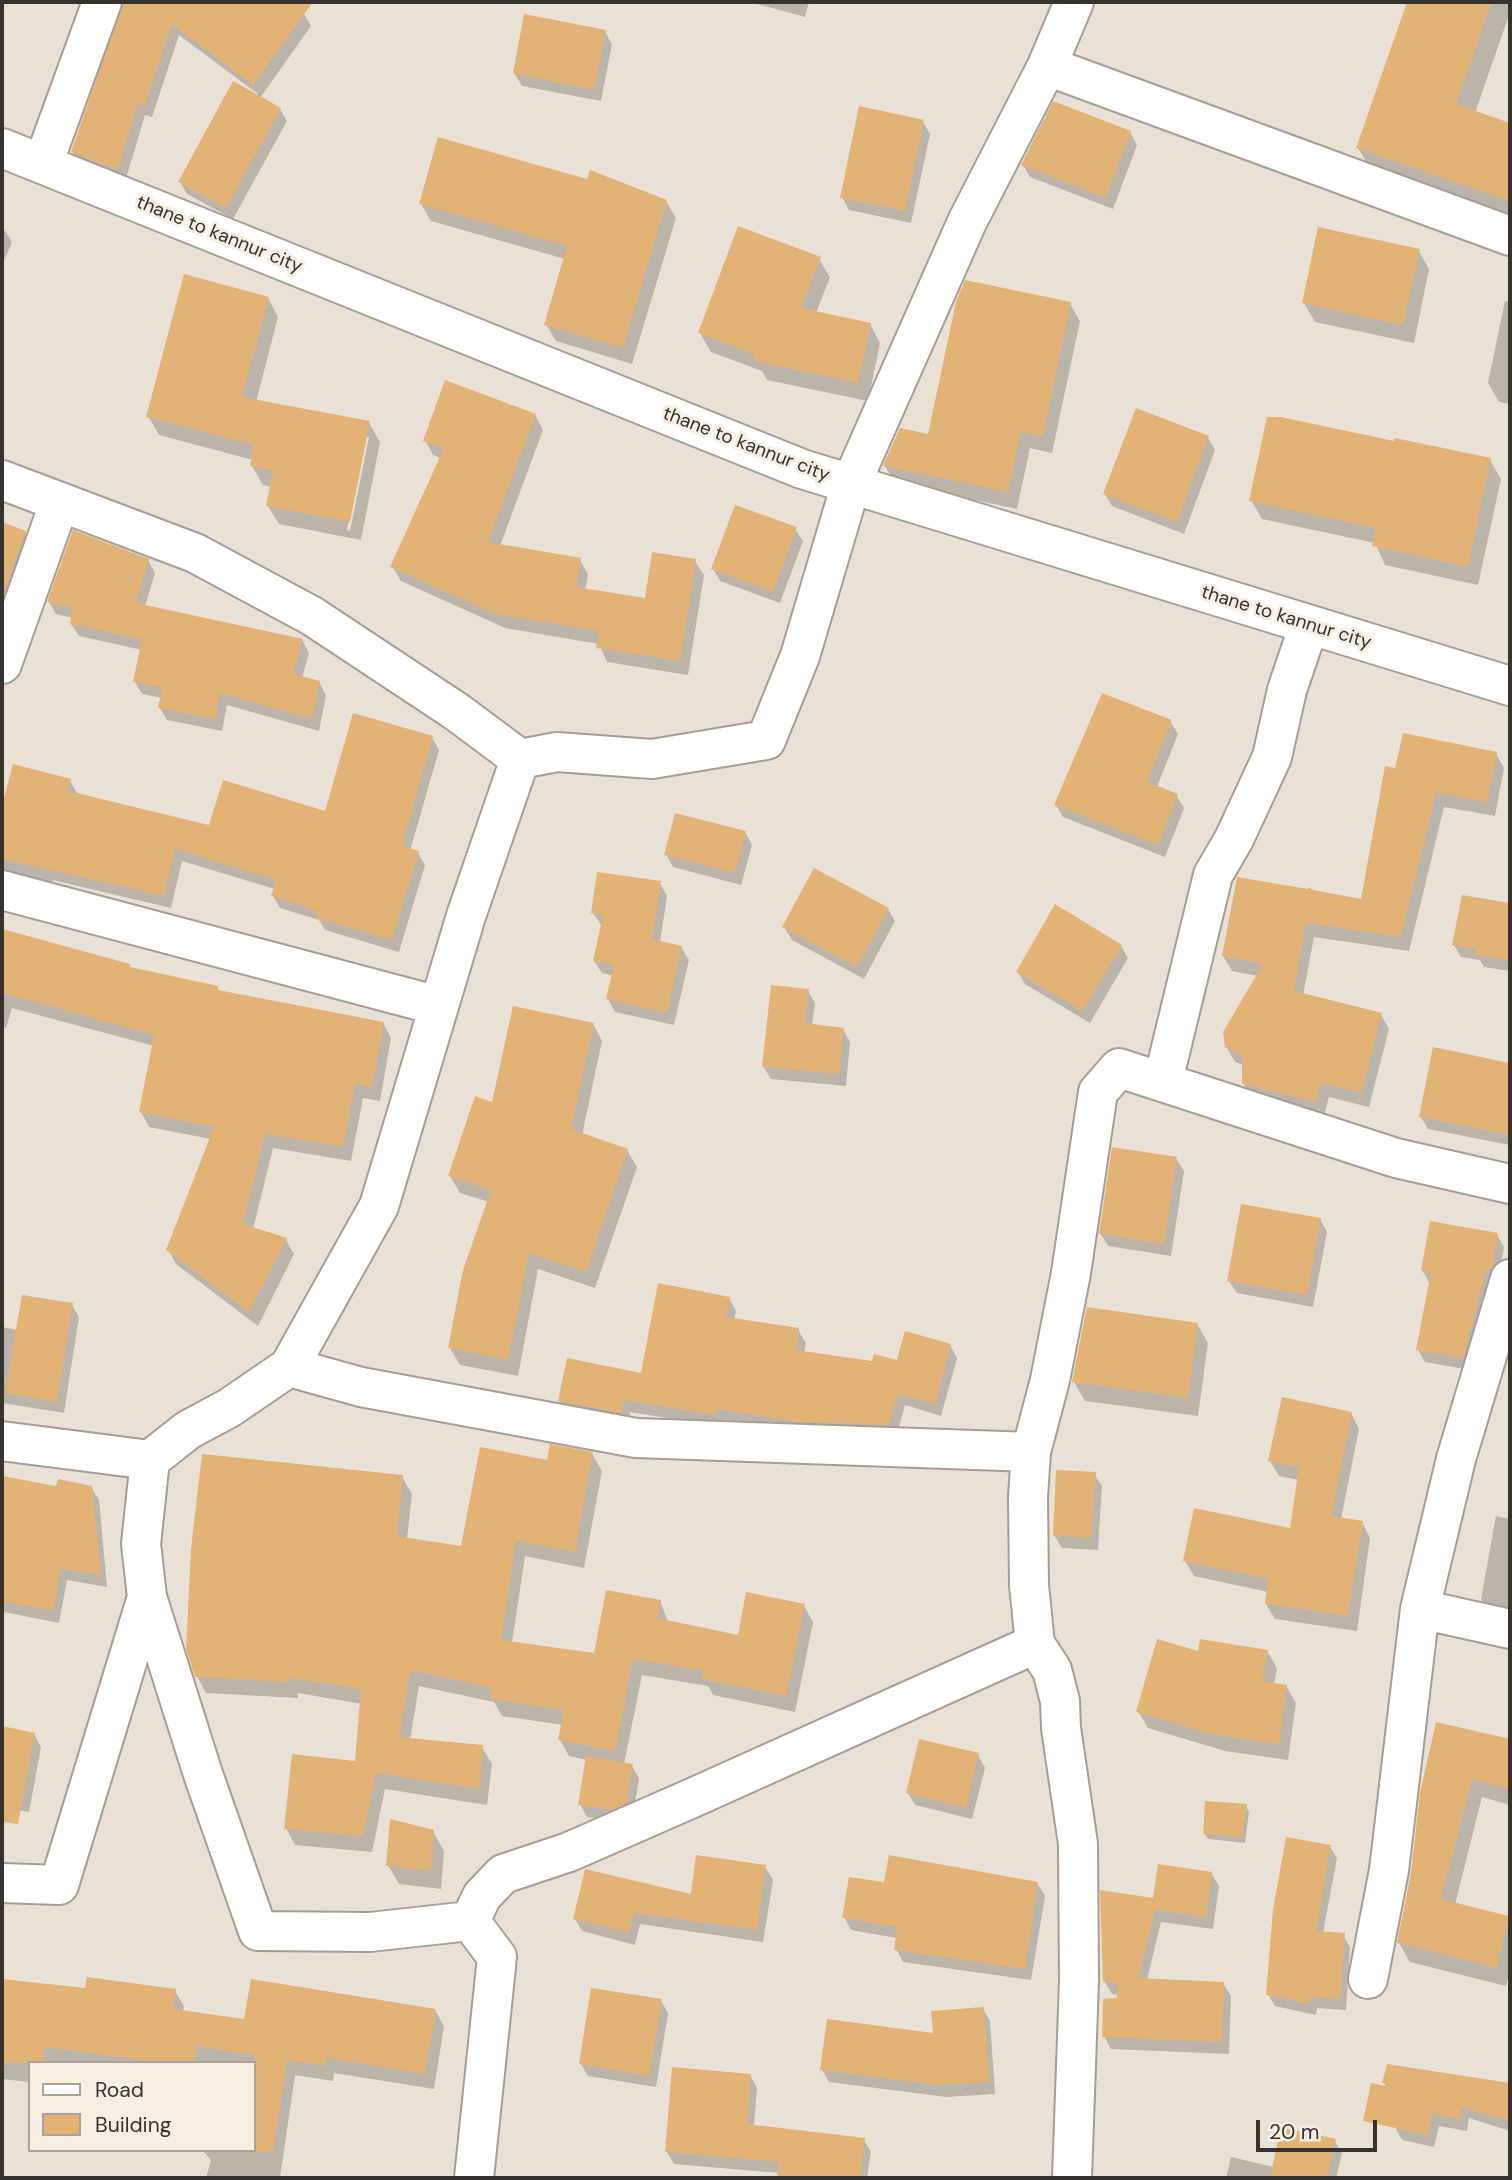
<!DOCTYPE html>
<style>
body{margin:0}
#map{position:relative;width:1512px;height:2180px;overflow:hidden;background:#eae1d6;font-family:"DM Sans",sans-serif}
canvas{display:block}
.frame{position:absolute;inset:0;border:4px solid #36322e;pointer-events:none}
.legend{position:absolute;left:28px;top:2061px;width:228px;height:91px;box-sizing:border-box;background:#f7eee4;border:2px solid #aaa39b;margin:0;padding:9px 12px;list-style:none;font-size:21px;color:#36322e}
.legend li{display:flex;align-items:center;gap:14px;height:35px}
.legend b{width:35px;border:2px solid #aaa39b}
.scale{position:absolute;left:1256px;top:2120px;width:121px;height:32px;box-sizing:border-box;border:4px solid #36322e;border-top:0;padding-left:9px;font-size:21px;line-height:24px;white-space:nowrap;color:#36322e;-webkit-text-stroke:5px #f7eee4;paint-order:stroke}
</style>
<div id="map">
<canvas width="1512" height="2180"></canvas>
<div class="frame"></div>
<ul class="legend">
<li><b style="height:9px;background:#fff"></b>Road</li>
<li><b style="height:19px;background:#e2b374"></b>Building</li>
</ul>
<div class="scale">20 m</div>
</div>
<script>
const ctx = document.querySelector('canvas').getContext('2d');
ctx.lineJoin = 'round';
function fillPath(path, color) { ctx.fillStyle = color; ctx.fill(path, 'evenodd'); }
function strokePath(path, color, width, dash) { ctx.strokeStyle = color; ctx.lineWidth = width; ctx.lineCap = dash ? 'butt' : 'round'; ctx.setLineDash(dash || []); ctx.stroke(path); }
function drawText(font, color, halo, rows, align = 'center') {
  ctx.font = font + ' "DM Sans",sans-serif'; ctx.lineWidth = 6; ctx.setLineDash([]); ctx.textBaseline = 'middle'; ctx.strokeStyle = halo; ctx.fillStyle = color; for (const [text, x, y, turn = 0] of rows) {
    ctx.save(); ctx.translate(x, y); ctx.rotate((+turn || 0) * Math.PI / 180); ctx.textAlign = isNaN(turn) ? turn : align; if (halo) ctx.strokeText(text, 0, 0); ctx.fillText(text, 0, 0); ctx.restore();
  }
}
const shadow = new Path2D(`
 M123,2H288L304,14L311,26L260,98L280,109L287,121L233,219L187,194L180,182L258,94L179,35L152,117L145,115L125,182L80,164L73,152L124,10Z
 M750,2H809L805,17Z
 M1409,2H1510V12L1475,113L1510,125V220L1373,173L1358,148Z
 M605,32L612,44L601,101L522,86L514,73Z
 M923,122L930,134L911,223L849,210L842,197Z
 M1130,132L1137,145L1113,209L1030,177L1023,165Z
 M666,201L676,218L632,364L556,341L546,324L565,259L431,221L421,204Z
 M2,226L12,242L2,266Z
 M1418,250L1429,269L1414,343L1315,322L1304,303Z
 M819,259L830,277L816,313L870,324L880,343L868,401L767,380L762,371L711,352L700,333Z
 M268,298L278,317L256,402L369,423L380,442L361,540L279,524L268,506L271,487L263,485L252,466L253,460L159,435L148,416ZM365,437H369L350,531L347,530Z
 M1505,301L1510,302V404L1499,402L1488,383Z
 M1070,304L1080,321L1052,453L1030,448L1017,509L895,483L885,466L929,436Z
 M535,415L543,430L500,546L580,560L588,574L585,590L647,600L695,561L704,575L688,675L607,662L599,644L505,628L401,581L392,566L441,458L433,455L425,440Z
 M1208,438L1215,450L1184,534L1112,506L1105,494Z
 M1396,443L1490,460L1501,479L1478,585L1385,565L1375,543L1262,519L1251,500Z
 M2,524L25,532L32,544L13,597L2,593Z
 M795,529L803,541L780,603L720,581L713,569Z
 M148,560L155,573L145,607L302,640L309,653L302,678L319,682L326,695L319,731L227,705L222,731L167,720L160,708L162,698L142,694L135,682L142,650L79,636L71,624L73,618L56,614L49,602Z
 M1170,721L1178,734L1157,787L1176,795L1184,808L1165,857L1063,817L1056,805L1075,756L1079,757Z
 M432,738L439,750L410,851L418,853L425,865L399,952L325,930L319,920L280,908L273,896L275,889L182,861L171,908L53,880L52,883L2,869V813L15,766L70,781L77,793L210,827L327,813Z
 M1496,754L1504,768L1495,816L1444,807L1409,951L1314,937L1303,995L1381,1015L1389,1029L1369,1107L1329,1097L1324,1116L1252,1099L1244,1084V1065L1235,1062L1226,1046L1258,976L1232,971L1223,956L1238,879L1362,901L1396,770Z
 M745,832L752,845L741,885L673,867L666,854Z
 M660,883L667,896L660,942L681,947L689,960L674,1025L615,1012L608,999L614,976L602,973L594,961L602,926L593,913Z
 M1463,897L1510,904V971L1484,967L1480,960L1461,957L1454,945Z
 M888,909L895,921L864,979L792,940L784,927Z
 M2,929L129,965L131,969L217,988L220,992L383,1023L391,1038L380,1101L363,1098L351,1161L273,1148L253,1229L286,1240L294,1254L258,1326L176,1264L168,1249L211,1139L149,1127L141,1112L154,1046L12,1008L6,1028L2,1027Z
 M1121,946L1128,958L1090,1023L1025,984L1018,972Z
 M808,991L815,1003L812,1026L843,1029L850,1042L846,1086L771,1079L763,1066Z
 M593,1024L602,1041L582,1135L627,1150L637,1167L595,1288L538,1269L518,1376L460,1365L450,1348L489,1202L460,1193L450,1176L494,1104Z
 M1434,1049L1510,1065V1145L1428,1129L1421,1117Z
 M1176,1159L1184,1171L1171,1256L1108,1246L1101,1234Z
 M1320,1219L1327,1232L1313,1307L1237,1293L1229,1281Z
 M1497,1235L1504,1247L1498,1280L1470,1370L1425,1362L1418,1350L1430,1284L1422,1270Z
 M729,1298L736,1311L734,1320L798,1330L806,1343L804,1353L874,1363L898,1362L950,1345L957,1358L941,1416L905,1405L896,1437L806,1434L723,1420L722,1427L630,1412L628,1425L567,1414L560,1401L643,1375Z
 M72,1305L79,1317L64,1413L2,1403V1327L18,1330Z
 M1197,1324L1208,1343L1198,1416L1085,1401L1074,1382Z
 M1351,1413L1359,1429L1341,1519L1362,1522L1370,1538L1357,1631L1275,1619L1266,1604L1268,1592L1194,1576L1185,1561L1291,1530L1299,1480L1279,1476L1270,1461Z
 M592,1454L602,1471L584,1568L525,1556L512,1643L595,1655L660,1601L668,1622L739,1637L804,1606L813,1622L795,1712L713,1695L708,1686L642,1675L624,1764L631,1765L639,1778L633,1816L619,1822L587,1817L580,1804L587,1760L569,1756L560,1740L563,1725L502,1716L494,1702L419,1686L410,1740L482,1747L492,1764L487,1805L385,1789L372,1852L295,1845L286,1828L357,1762L362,1704L298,1693V1698L206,1693L197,1676L402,1477L412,1494L407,1539L463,1548L548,1462Z
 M1094,1474L1102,1486L1098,1550L1062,1548L1054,1535Z
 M2,1478L58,1488L91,1487L99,1500L107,1587L67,1580L59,1623L4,1612L2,1625Z
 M1496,1516L1510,1519V1617L1488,1612L1481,1599Z
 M1267,1651L1277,1668L1274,1685L1286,1686L1296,1703L1288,1760L1225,1751L1148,1728L1138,1711L1200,1653Z
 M1437,1724L1510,1741V1805L1482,1797L1455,1905L1508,1918L1510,1971L1506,1986L1410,1962L1399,1943Z
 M2,1728L34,1734L41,1747L29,1812L2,1807Z
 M978,1755L985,1768L972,1819L915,1805L908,1793Z
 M1246,1806L1249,1812L1245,1843L1208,1839L1204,1833Z
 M433,1832L444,1851L441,1889L399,1884L388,1865Z
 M1330,1847L1337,1858L1323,1933L1343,1935L1350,1947L1346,2010L1317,2008L1316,2015L1275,2006L1268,1994Z
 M765,1867L773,1880L763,1942L640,1924L635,1945L582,1931L575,1919L692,1896Z
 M1211,1873L1219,1886L1213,1929L1161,1922L1147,1980L1223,1983L1231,1996L1229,2054L1111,2049L1104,2036L1119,1995L1112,1994L1105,1982L1154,1900Z
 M1037,1883L1045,1896L1031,1980L903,1962L896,1949L897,1938L851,1930L844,1917L886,1884Z
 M2,1981L87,1989L175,1991L184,2006L183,2012L246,2021L435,2010L444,2026L434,2089L334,2073L333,2081L295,2075L280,2178H206L211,2160L202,2150H254V2063H30V2082L2,2079Z
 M661,2001L668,2013L656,2087L588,2076L581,2064Z
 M983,2009L990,2021L995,2094L946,2097L829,2082L822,2070L934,2035Z
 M1388,2066L1510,2084V2131L1469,2118L1467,2131L1439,2126L1434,2147L1402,2140L1395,2127L1392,2096L1384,2083Z
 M750,2075L757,2088L754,2126L864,2140L871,2152L867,2178H778L779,2173L674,2164L667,2152Z
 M1334,2140L1342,2153L1336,2178H1226L1231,2157L1274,2167Z`);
const building = new Path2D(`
 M123,2H313L253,85L172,24L145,106L138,103L118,170L71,152Z
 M1407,2H1492L1456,104L1510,123V201L1356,148Z
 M524,14L606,30L594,90L513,73Z
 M233,81L281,108L226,208L178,182Z
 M1053,101L1131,131L1106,198L1021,165Z
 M859,106L924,120L905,211L840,198Z
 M438,137L587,179L590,170L667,200L623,348L544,325L567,246L419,204Z
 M738,226L821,257L801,308L871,323L858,383L754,361L755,355L698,333Z
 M1318,227L1420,249L1403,325L1302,303Z
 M184,274L269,297L242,397L370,421L350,522L266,506L273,471L250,466L254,445L146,417Z
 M965,280L1071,302L1043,437L1021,432L1008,492L883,466L900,428L928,434L956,302Z
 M445,380L536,414L488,542L581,558L576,587L645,598L652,552L696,559L680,661L596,648L599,631L495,614L390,567L444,448L423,441Z
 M1136,408L1209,436L1177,522L1103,494Z
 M1267,417H1281L1394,441L1395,438L1491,458L1468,567L1372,546L1376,528L1249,501Z
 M735,505L797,527L773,592L711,569Z
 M2,522L26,531L4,592L2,591Z
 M73,530L149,559L136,603L303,639L293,674L320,681L312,719L220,693L215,719L158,708L162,687L133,682L142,639L70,624L73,608L47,602Z
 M1102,693L1172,720L1147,782L1178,794L1158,845L1054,805Z
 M353,713L433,736L402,846L419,851L392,940L316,918L318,911L271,896L276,880L175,849L164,896L2,859V806L13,764L71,779L67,791L209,825L223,780L325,811Z
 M1403,733L1497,752L1487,802L1436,792L1401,937L1306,923L1294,991L1382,1013L1361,1093L1321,1083L1316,1102L1242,1084V1055L1225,1047L1223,1032L1263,964L1222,956L1237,877L1308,889L1309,887L1313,890L1361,899L1385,766L1395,768Z
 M675,813L746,831L735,873L664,855Z
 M814,868L889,908L857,967L782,927Z
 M597,872L661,881L652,939L682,946L667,1013L606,999L614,965L593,961L603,915L591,913Z
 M1462,895L1510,903V960L1475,955L1476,949L1452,945Z
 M1055,904L1122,945L1083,1011L1016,972Z
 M2,929L130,964V967L218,986V990L384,1022L372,1087L355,1084L343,1147L265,1134L243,1224L287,1238L249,1312L166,1250L214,1127L139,1112L154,1035L2,993Z
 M771,985L809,989L805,1023L844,1028L839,1074L762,1067Z
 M513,1006L594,1023L571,1129L628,1149L586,1272L529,1253L508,1360L448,1348L463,1270L491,1190L448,1176L475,1096L492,1102Z
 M1433,1047L1510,1063V1135L1419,1117Z
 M1112,1147L1177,1157L1164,1244L1099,1234Z
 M1241,1204L1321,1218L1307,1295L1227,1281Z
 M1430,1221L1498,1233L1492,1268L1486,1270L1463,1358L1416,1350L1431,1272L1421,1270Z
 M658,1283L730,1297L726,1317L799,1328L796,1350L872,1361L874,1354L897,1360L905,1331L951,1344L935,1404L898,1394L889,1425L798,1422L717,1409L716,1415L624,1400L621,1413L558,1401L567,1358L641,1373Z
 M22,1295L73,1303L57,1402L5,1393Z
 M1087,1307L1198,1323L1188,1398L1072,1382Z
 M1282,1397L1352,1412L1331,1516L1363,1521L1348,1616L1265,1604L1268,1579L1183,1561L1194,1508L1290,1528L1299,1467L1268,1461Z
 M550,1444L593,1452L575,1552L516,1541L501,1640L594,1653L606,1590L661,1600L657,1618L738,1635L746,1592L805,1604L786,1696L702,1679L703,1671L633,1659L615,1751L558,1740L564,1710L490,1699L492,1688L411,1670L399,1737L483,1745L479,1789L376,1773L363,1836L284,1829L292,1754L355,1761L361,1689L290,1678L289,1682L195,1677L186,1649L191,1549L202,1454L403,1475L397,1536L461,1546L480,1447L547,1460Z
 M1056,1470L1096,1472L1091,1538L1053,1535Z
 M2,1476L56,1486L58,1479L92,1486L101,1575L61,1569L53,1611L2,1601Z
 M1157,1639L1198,1651L1200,1639L1268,1650L1262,1681L1287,1685L1279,1744L1214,1735L1136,1712Z
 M1436,1722L1510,1739V1790L1472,1779L1441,1899L1509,1916L1496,1968L1397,1943L1411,1873L1420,1793Z
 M2,1726L35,1733L18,1824L2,1822Z
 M919,1739L979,1753L966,1808L906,1793Z
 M586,1756L633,1764L626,1803L611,1810L578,1805Z
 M1205,1801L1247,1804L1242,1837L1203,1834Z
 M390,1819L434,1830L431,1871L386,1866Z
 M1286,1837L1331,1845L1316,1931L1345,1933L1340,1999L1311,1997L1310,2004L1266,1995L1273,1910Z
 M696,1855L766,1865L757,1930L634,1913L629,1933L573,1919L585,1869L691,1894Z
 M889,1855L1038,1882L1025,1969L894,1950L897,1927L842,1918L849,1877L884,1882Z
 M1158,1864L1212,1872L1206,1917L1155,1910L1138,1978L1224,1982L1222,2042L1102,2037L1103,1999L1117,1998L1118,1984L1103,1982L1100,1890L1153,1898Z
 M87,1977L176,1989L173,2009L244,2019L251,1979L436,2009L425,2074L326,2058L325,2066L287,2060L273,2153L254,2152V2055L197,2046L194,2063H160L45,2047L43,2063H2V1979L85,1988Z
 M591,1988L662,1999L649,2076L579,2064Z
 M984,2007L989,2082L938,2085L820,2070L827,2019L933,2033L931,2011Z
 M1387,2064L1510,2083V2121L1462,2107L1460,2119L1432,2114L1428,2135L1363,2121L1371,2083L1401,2089L1382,2083Z
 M672,2067L751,2074L747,2124L865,2138L860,2178H777L779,2162L665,2152Z
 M1281,2127L1336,2139L1327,2178H1270Z`);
const minor = new Path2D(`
 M1047,66L1510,236
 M2,148L802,469L1510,686
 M43,164L102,2
 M2,480L195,553L312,616L457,712L520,759
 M2,664L59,504
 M2,890L439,1006
 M1163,1081L1213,875L1234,839L1272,757L1287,690L1309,625
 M289,1367L361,1387L636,1438L1031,1452
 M2,1441L150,1460
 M1420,1609L1510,1629
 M2,1883L59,1885L147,1597
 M470,1921L482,1896L503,1874L569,1852L690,1799L1035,1644
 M1368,1979L1389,1870L1420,1609L1456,1459L1510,1279
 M474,2178L497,1957L470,1921L370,1932L258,1931L203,1774L147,1597L141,1544L150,1460L188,1430L229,1408L289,1367L379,1206L466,916L520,759L557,752L652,759L766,740L800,656L851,484L967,222L1047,66L1074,2
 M1072,2178L1079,1980L1078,1844L1061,1728L1060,1701L1052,1670L1035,1644L1029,1585L1028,1497L1031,1452L1050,1380L1071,1273L1098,1092L1119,1068L1396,1158L1510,1184`);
const streetNames = [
 ["thane to kannur city",219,235,22],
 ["thane to kannur city",746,445,21],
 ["thane to kannur city",1286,618,17]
];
fillPath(shadow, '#0003');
fillPath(building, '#e2b374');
strokePath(minor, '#a69e94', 42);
strokePath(minor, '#fff', 38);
drawText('19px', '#36322e', '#f7eee4', streetNames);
</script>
